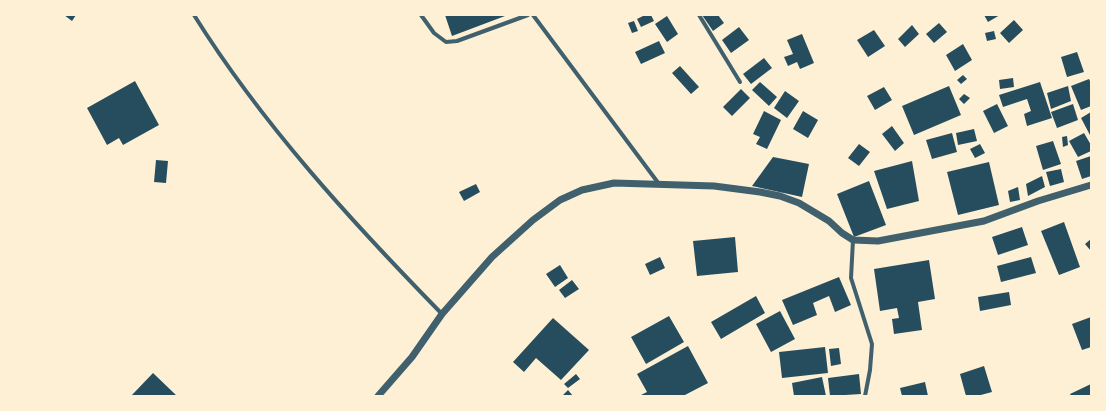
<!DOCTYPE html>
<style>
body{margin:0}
#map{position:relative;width:1106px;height:411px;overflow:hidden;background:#fdf0d5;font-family:"Alegreya Sans",sans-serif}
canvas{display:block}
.frame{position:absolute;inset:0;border:16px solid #fdf0d5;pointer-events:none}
</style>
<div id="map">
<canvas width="1106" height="411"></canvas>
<div class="frame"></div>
</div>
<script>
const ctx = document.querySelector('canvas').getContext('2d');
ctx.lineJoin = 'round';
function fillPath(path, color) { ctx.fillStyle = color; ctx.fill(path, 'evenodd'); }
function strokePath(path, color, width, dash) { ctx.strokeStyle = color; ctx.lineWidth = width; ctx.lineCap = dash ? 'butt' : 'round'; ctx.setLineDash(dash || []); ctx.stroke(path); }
const building = new Path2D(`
 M64,15H76L72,21Z
 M445,15H505V16L452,36Z
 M645,15H651L654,21L641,27L637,19Z
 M702,15H718L724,23L713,31Z
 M984,15H1000L988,22Z
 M667,16L678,34L667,42L655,24Z
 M1014,20L1023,30L1009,43L1000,33Z
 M634,21L638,31L632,33L628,23Z
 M939,23L947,32L934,43L926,34Z
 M912,25L919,34L905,47L898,39Z
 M739,27L749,40L731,53L722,40Z
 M874,30L885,46L868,57L857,40Z
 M994,31L996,39L987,41L985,33Z
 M802,34L814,63L800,69L797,62L788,66L784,57L793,54L787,40Z
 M659,41L665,53L641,64L635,52Z
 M963,44L972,60L955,71L946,55Z
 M1077,52L1084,72L1067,77L1061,57Z
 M764,58L772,68L751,84L743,74Z
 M680,66L699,87L691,94L672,73Z
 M963,75L967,79L961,84L957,80Z
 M1013,78L1014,87L1000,89L999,80Z
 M1089,79L1091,83V106L1081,110L1071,86Z
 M135,81L159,125L123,145L119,138L107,145L87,108Z
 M760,82L777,97L769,106L752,90Z
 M1040,82L1052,118L1027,126L1024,114L1031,111L1027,99L1003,107L999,95Z
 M949,86L961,115L914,135L902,106Z
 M1068,86L1071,101L1051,109L1047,93Z
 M884,87L892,100L875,110L867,96Z
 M741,89L750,98L732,116L723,107Z
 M785,91L799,101L787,118L774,108Z
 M964,94L970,98L964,104L959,99Z
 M997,104L1008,126L994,133L983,111Z
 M1073,104L1078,120L1057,128L1051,112Z
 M764,111L781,120L767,149L756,144L760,137L753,134Z
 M803,111L818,120L808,138L793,129Z
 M1091,112V137L1081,118Z
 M892,126L904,143L895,151L882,134Z
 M974,129L977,141L958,145L956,133Z
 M952,133L957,152L932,159L926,140Z
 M1084,133L1091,145V151L1078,157L1069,141Z
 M1067,136L1068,145L1063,147L1062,137Z
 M1053,141L1061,164L1043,170L1036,146Z
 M859,144L870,152L859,166L848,158Z
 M980,144L985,153L975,158L970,149Z
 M1091,156V176L1082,179L1076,161Z
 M773,157L809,164L802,197L752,186Z
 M156,160L168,161L166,183L154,182Z
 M912,161L919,201L887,209L874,171Z
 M989,162L999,205L958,215L947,172Z
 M1061,169L1064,182L1050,186L1046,172Z
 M1042,176L1045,187L1028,196L1026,184Z
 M869,181L886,225L854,237L837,194Z
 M476,184L480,192L464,201L459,192Z
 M1018,187L1020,200L1010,202L1008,191Z
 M1064,222L1080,267L1059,275L1041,231Z
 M1022,227L1028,245L998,255L992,237Z
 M735,237L738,272L697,276L693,241Z
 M1091,239V251L1085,244Z
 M660,257L665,268L650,275L645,264Z
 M1031,257L1036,273L1001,282L997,266Z
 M929,260L935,299L918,302L922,330L894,334L892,319L899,318L897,308L880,311L874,269Z
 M560,265L568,278L555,287L546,274Z
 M839,277L851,305L835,312L829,296L813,303L817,315L793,325L782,300Z
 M572,280L579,289L565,298L559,290Z
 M1009,292L1011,305L980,311L978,297Z
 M756,296L765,313L721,339L711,322Z
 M780,311L795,339L771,352L756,324Z
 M669,316L684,342L646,364L631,337Z
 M1091,317V347L1082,350L1072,324Z
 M553,318L589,350L561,380L536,358L524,372L513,362Z
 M688,346L708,383L683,396H639L647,392L637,374Z
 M825,347L828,373L782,378L779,352Z
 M839,348L841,364L831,366L829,349Z
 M984,366L992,392L977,396H966L960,374Z
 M153,373L177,396H131Z
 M576,374L580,379L568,388L564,384Z
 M859,374L861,394L830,396L828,378Z
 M822,377L826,396H794L792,383Z
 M925,382L928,396H902L900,388Z
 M1091,384V396H1071L1070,394Z
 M568,390L573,396H562Z`);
const minor = new Path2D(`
 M194,15C262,124 352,222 442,314
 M421,15L434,33L446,42L457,41L528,15
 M533,15L659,184
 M699,15L740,82
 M853,240L851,278L872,344L870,370L865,396`);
const tertiary = new Path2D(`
 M378,396L412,357L442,314L492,257L533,220L560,200L582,190L614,183L714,186L760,192L780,196L799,203L829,221L842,233L853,240L878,241L984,221L1038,201L1091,185`);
fillPath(building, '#264d5e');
strokePath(minor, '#3f606c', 4);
strokePath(tertiary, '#3f606c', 7);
</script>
